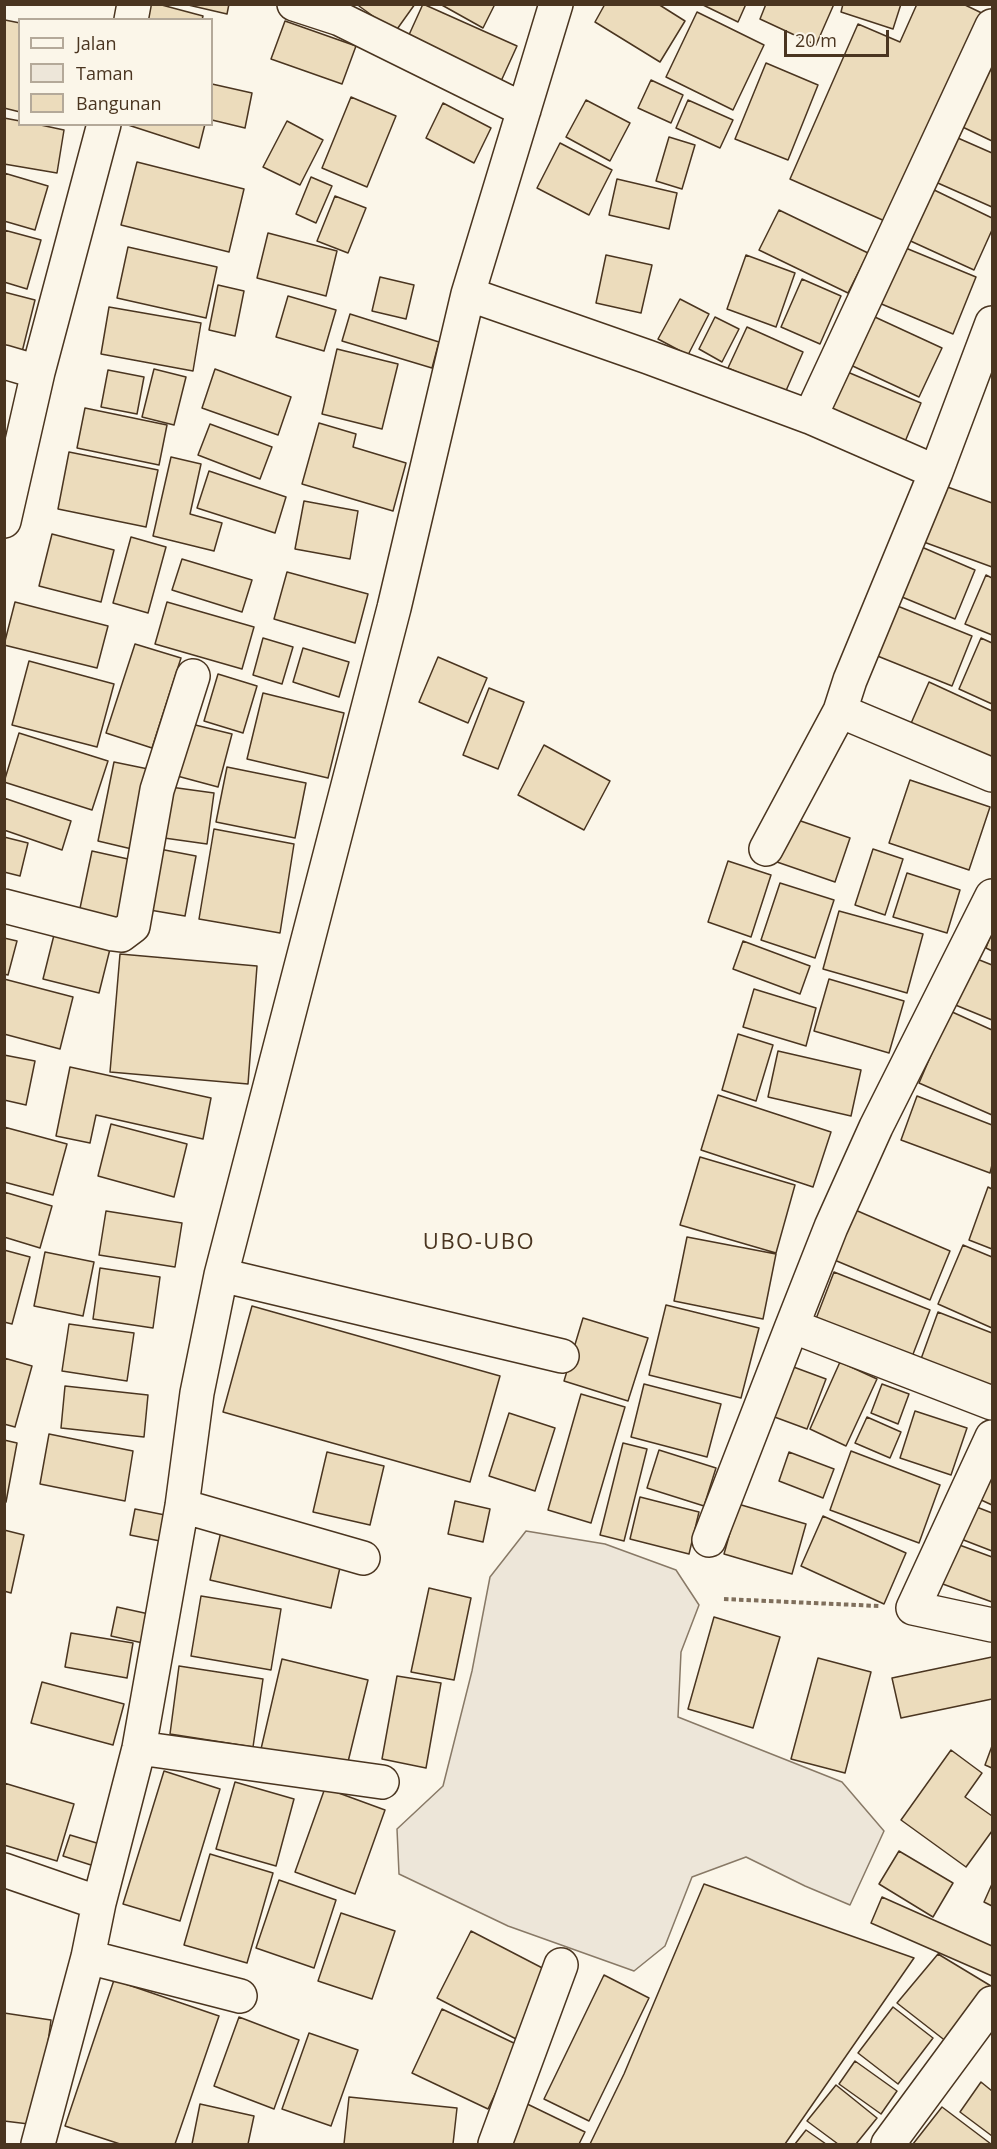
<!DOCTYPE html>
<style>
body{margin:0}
#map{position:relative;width:997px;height:2149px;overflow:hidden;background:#fbf6e9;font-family:"Open Sans",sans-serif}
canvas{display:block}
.frame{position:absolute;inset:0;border:6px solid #4a3520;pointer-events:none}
.legend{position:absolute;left:18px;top:18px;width:195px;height:108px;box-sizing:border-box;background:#fbf6e9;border:2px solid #b4a999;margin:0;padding:8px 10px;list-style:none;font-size:18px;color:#4a3520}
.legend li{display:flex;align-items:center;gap:12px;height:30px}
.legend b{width:30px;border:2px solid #b4a999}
.scale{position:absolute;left:784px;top:30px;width:105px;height:27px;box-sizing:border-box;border:3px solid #4a3520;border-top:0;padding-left:8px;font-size:18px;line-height:21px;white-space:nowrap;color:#4a3520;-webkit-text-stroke:4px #fbf6e9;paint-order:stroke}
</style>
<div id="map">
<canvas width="997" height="2149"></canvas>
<div class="frame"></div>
<ul class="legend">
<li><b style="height:8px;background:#fbf6e9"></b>Jalan</li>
<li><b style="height:16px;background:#ede6d9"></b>Taman</li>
<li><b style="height:16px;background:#ecdcbc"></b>Bangunan</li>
</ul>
<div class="scale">20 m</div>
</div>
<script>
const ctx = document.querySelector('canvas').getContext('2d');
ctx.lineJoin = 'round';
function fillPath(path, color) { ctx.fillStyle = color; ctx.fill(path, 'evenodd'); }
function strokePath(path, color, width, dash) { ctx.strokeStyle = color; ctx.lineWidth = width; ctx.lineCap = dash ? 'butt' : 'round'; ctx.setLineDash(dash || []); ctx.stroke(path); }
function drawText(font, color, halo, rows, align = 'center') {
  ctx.font = font + ' "Open Sans",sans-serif'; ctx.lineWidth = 4.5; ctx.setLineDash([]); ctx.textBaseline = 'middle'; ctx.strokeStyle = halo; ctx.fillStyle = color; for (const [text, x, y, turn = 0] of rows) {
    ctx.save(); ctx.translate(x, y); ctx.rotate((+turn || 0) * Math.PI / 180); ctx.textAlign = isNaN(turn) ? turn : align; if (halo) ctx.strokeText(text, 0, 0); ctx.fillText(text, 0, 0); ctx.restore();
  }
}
const green = new Path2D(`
 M526,1531L605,1544L676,1570L699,1605L681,1652L678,1717L842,1782L884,1831L850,1905L805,1886L746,1857L692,1877L665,1946L634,1971L508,1926L399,1874L397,1829L443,1786L472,1671L490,1577Z`);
const building = new Path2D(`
 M148,4H158L203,16L202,20H145Z
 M184,4H229L227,14Z
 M361,4H415L395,32L359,6Z
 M423,4L517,46L497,90L403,48Z
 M440,4H495L483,28Z
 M605,4H658L685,21L660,62L595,22Z
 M701,4H746L738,22Z
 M766,4H834L816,45L760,19Z
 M843,4H901L893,29L841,12Z
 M917,4H963L988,16L896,226L790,179L858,24L900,42Z
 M697,12L764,45L733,110L666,77Z
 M5,20L20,23V112L4,108Z
 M285,21L356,46L342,84L271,59Z
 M766,63L818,85L788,160L735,139Z
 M979,65L992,71V141L952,122Z
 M651,80L683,95L671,123L638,108Z
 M212,84L252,93L245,128L212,120Z
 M351,97L396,116L367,187L322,168Z
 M586,100L630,123L610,161L566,137Z
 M688,100L733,120L720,148L676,128Z
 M443,103L491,128L474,163L426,138Z
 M4,118L20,121V124H36L64,130L57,173L4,164Z
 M287,121L323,140L300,185L263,167Z
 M125,124H205L199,148Z
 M951,135L992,153V207L931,180Z
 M669,137L695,145L682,189L656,181Z
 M560,143L612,170L589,215L537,188Z
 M137,162L244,189L229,252L121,225Z
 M4,173L48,186L35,230L4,221Z
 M311,177L332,186L316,223L296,214Z
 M617,179L677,193L669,229L609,215Z
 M928,187L992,218V230L974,270L904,238Z
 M335,196L366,208L348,253L317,241Z
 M779,210L868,253L848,293L759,250Z
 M4,230L41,240L27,289L4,282Z
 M268,233L337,251L326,296L257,278Z
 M896,244L976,277L953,334L872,300Z
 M128,247L217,267L206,318L117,298Z
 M606,255L652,265L641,313L596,303Z
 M746,255L795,273L776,327L727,309Z
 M380,277L414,285L406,319L372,311Z
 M802,279L841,296L820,344L781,327Z
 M218,285L244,291L235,336L209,330Z
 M4,292L35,300L21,356L4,351Z
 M288,296L336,310L324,351L276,337Z
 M680,299L709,314L688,355L658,339Z
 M109,307L201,323L193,371L101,354Z
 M864,312L942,348L919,397L842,361Z
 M350,314L439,342L432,368L342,341Z
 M715,317L739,329L722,362L699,349Z
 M747,327L803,352L785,393L728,368Z
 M337,349L398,364L382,429L322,414Z
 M838,368L921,403L902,449L819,414Z
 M154,369L186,377L174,425L142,417Z
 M215,369L291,397L278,435L202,408Z
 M108,370L144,377L137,414L101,407Z
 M85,408L167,425L159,465L77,448Z
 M319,423L356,434L353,447L406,463L393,511L302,484Z
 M210,424L272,447L260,479L198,455Z
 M69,452L158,470L146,527L58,509Z
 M171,457L201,464L190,514L222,523L214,551L153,536Z
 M209,471L286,497L275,533L197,508Z
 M942,485L992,503V567L921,541Z
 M304,501L358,511L350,559L295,549Z
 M52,534L114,550L101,602L39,586Z
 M131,537L166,547L148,613L113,603Z
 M910,542L975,570L955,619L890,592Z
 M182,559L252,580L242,612L172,590Z
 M287,572L368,594L355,643L274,619Z
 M986,575L992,578V635L965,624Z
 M15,602L108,626L97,668L4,645Z
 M167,602L254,627L242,669L155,644Z
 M890,603L972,636L952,686L870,653Z
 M263,638L293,647L282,684L253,675Z
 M981,638L992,643V704L959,689Z
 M135,644L181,658L152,748L106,733Z
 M303,648L349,662L339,697L293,682Z
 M438,657L487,678L468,723L419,702Z
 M29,661L114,684L97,747L12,725Z
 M218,674L257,686L243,733L204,721Z
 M929,682L992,711V766L909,728Z
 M489,688L524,702L498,769L463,755Z
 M263,693L344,713L328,778L247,759Z
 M179,721L232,734L218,787L166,773Z
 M19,733L108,761L92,810L4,782Z
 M544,745L610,781L584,830L518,795Z
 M114,762L153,770L136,850L98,841Z
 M227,767L306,783L295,838L216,822Z
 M910,780L990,807L969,870L889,843Z
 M163,786L214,793L207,844L157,837Z
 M4,798L71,821L62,850L4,830Z
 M792,818L850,838L835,882L777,862Z
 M214,829L294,844L280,933L199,919Z
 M4,837L28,843L20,876L4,872Z
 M149,847L196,856L185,916L138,908Z
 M873,849L903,859L885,915L855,905Z
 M92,851L137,861L124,923L79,913Z
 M728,861L771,875L751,937L708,922Z
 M907,873L960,890L947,933L893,917Z
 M780,883L834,900L815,958L761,940Z
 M839,911L923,934L907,993L823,969Z
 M56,927L112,941L99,993L43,979Z
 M992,931V951L986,948Z
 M4,938L17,941L8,975L4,974Z
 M743,941L810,966L800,994L733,969Z
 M120,954L257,966L248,1084L110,1072Z
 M972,957L992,965V1020L953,1004Z
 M4,979L73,997L60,1049L4,1034Z
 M829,979L904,1001L889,1053L814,1031Z
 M754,989L816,1008L806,1046L743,1027Z
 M950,1011L992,1030V1115L919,1083Z
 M738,1034L773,1045L756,1101L722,1090Z
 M778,1051L861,1070L851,1116L768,1097Z
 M4,1055L35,1061L26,1105L4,1100Z
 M70,1067L211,1098L203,1139L96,1115L90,1143L56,1136Z
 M718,1095L831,1132L813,1187L701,1150Z
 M917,1096L992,1125V1165L990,1173L901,1140Z
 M111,1124L187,1144L174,1197L98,1176Z
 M4,1127L67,1144L53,1195L4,1182Z
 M700,1157L795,1185L776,1253L680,1225Z
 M988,1187L992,1189V1249L969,1240Z
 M4,1192L52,1206L40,1248L4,1237Z
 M853,1209L950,1251L930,1300L832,1259Z
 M106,1211L182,1223L175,1267L99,1255Z
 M687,1237L776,1254L763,1319L674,1301Z
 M963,1245L992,1257V1328L938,1304Z
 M4,1250L30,1257L12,1324L4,1322Z
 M45,1252L94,1262L83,1316L34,1306Z
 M100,1268L160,1277L153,1328L93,1319Z
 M834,1272L930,1310L910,1362L814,1324Z
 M666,1305L759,1328L741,1398L649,1375Z
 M252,1306L500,1376L470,1482L223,1412Z
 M938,1312L992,1333V1399L917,1370Z
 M583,1318L648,1338L628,1401L564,1381Z
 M69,1324L134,1333L127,1381L62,1371Z
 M4,1358L32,1366L15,1427L4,1424Z
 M780,1362L826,1379L807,1429L761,1412Z
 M840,1362L877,1379L846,1446L810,1429Z
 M644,1384L721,1404L707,1457L631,1437Z
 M882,1384L909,1394L898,1424L871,1413Z
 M65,1386L148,1395L144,1437L61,1428Z
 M581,1394L625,1407L591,1523L548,1510Z
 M915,1411L967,1428L951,1475L900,1458Z
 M509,1413L555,1428L535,1491L489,1476Z
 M867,1417L901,1432L890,1458L855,1443Z
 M49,1434L133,1451L125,1501L40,1484Z
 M4,1440L17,1443L6,1502L4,1501Z
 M623,1443L647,1449L624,1541L600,1535Z
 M659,1450L716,1468L704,1506L647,1488Z
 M851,1451L940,1485L919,1543L830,1510Z
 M327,1452L384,1466L370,1525L313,1512Z
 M789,1452L834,1469L823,1498L779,1481Z
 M992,1468V1505L979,1499Z
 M640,1497L699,1512L689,1554L630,1539Z
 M455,1501L490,1509L483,1542L448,1534Z
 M738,1504L806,1524L792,1574L724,1554Z
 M974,1506L992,1513V1551L961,1539Z
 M135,1509L170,1516L165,1542L130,1535Z
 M823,1516L906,1553L884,1604L801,1566Z
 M222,1527L343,1554L331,1608L210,1580Z
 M4,1530L24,1535L11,1593L4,1591Z
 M954,1543L992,1557V1602L940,1583Z
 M429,1588L471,1598L454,1680L411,1672Z
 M201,1596L281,1609L271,1670L191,1656Z
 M117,1607L158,1616L152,1645L111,1636Z
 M714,1617L780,1637L753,1728L688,1709Z
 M71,1633L133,1643L127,1678L65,1667Z
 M992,1657V1699L901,1718L892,1678Z
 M818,1658L871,1672L845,1773L791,1759Z
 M282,1659L368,1680L346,1770L261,1749Z
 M179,1666L263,1679L253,1747L170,1734Z
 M397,1676L441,1683L426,1768L382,1759Z
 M42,1682L124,1704L113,1745L31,1723Z
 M992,1746V1768L985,1765Z
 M951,1750L982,1773L965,1797L992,1816V1831L966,1867L901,1820Z
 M164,1771L220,1789L180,1921L123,1904Z
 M235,1782L294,1799L276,1866L216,1849Z
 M4,1783L74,1804L57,1861L4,1845Z
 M325,1788L385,1810L355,1894L295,1872Z
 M70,1835L100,1844L94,1866L63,1856Z
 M899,1851L953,1883L933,1917L879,1884Z
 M210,1854L273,1873L247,1963L184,1945Z
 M279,1880L336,1900L314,1968L256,1948Z
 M704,1884L914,1958L785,2144H590L624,2074Z
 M992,1884V1906L984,1902Z
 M882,1897L992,1946V1976L871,1923Z
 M341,1913L395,1931L372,1999L318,1981Z
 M471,1931L552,1973L518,2040L437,1998Z
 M938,1954L991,1986L947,2042L897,2003Z
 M604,1975L649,1998L589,2121L544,2099Z
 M114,1980L219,2016L175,2144H120L65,2126Z
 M893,2007L933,2038L898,2084L858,2053Z
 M442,2009L518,2045L488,2109L412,2073Z
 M4,2013L51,2020L37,2125L4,2121Z
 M239,2017L299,2040L274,2109L214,2086Z
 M309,2033L358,2050L331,2126L282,2109Z
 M855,2061L897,2091L881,2114L839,2084Z
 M981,2082L992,2091V2136L960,2112Z
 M836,2085L877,2118L856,2144H838L807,2121Z
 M349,2097L457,2108L453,2144H344Z
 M519,2100L585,2132L579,2144H499Z
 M200,2104L254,2116L248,2144H192Z
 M942,2107L991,2144H913Z
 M806,2130L826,2144H795Z`);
const path = new Path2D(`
 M724,1599L879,1606`);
const minor = new Path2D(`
 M294,4L340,19L524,110
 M131,20L134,4
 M468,294L648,357L810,417L936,472
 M992,323L936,472L850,680L840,711L992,775
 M4,362L38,372
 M810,417L992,26
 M4,521L38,372L104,124
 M766,849L840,711
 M992,896L876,1127L831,1227L792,1326L992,1403
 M4,906L113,934L121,935L133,926L157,790L193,676
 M221,1275L562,1356
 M992,1437L913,1608L992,1625
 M182,1506L363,1558
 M709,1540L792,1326
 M139,1748L382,1782
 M4,1870L99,1903
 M88,1957L240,1996
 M38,2144L88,1957L99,1903L139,1748L182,1506L197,1393L221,1275L394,608L468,294L556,4
 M495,2144L561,1965
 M888,2144L992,2003`);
const quarterNames = [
 ["UBO-UBO",479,1243]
];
fillPath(green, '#ede6d9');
strokePath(green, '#887966', 1.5);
fillPath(building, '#ecdcbc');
strokePath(building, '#4a3520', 1.5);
strokePath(minor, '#4a3520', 36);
strokePath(path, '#7f6f5c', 4, [4.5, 3]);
strokePath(minor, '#fbf6e9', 33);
ctx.letterSpacing = '1.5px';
drawText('22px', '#4a3520', '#fbf6e9', quarterNames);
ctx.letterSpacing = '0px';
</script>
